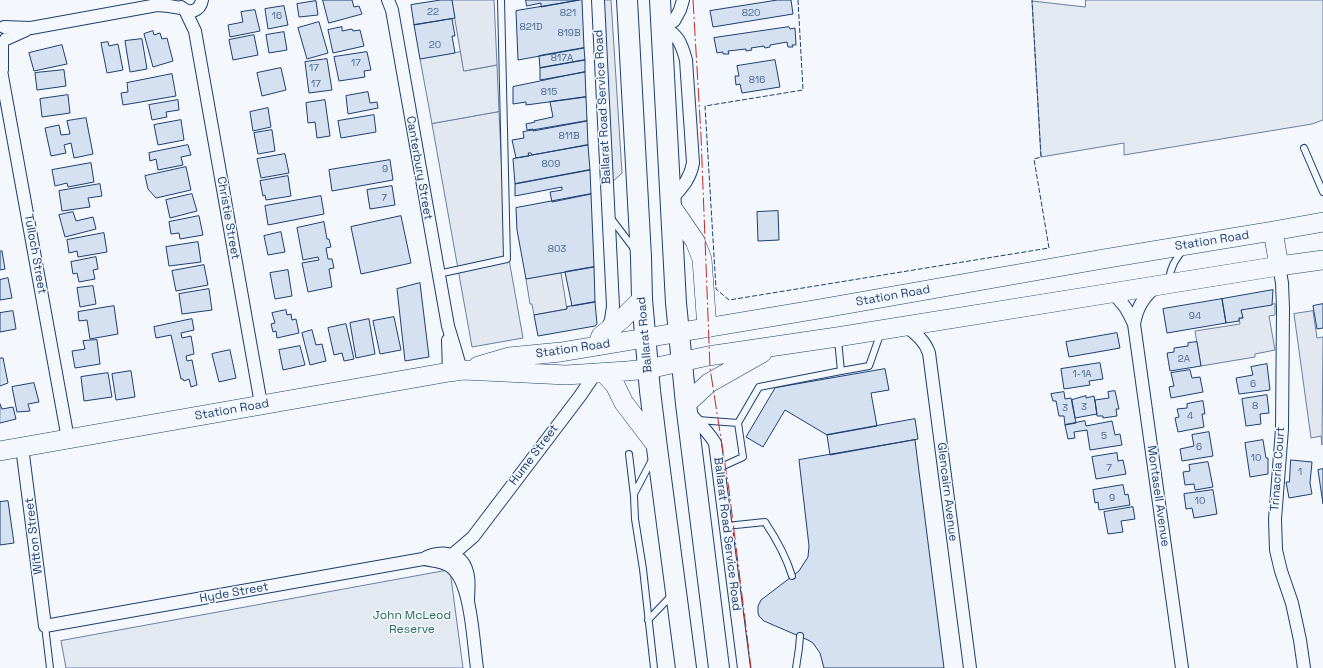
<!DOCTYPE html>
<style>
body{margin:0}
canvas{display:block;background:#f4f7fb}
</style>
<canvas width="1323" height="668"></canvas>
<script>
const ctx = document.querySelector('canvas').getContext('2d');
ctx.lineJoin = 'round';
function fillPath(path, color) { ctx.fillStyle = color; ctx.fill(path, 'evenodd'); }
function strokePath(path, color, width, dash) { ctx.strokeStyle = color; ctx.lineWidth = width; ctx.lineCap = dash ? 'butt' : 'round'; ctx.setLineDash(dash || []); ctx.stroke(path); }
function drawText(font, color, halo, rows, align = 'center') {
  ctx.font = font + ' "Space Grotesk",sans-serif'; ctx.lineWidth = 3; ctx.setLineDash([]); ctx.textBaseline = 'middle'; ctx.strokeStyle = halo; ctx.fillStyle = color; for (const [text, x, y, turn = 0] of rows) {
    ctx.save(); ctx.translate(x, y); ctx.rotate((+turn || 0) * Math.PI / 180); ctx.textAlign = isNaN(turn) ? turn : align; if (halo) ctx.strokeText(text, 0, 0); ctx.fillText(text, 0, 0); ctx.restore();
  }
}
const green = new Path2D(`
 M1086,0H1323V120L1312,124L1124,155V143L1041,157L1032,1L1085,7Z
 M461,52L465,71L497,65L499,112L432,124L420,59Z
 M450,570L463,668H66L61,641Z`);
const parking = new Path2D(`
 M452,0H494L497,65L464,71Z
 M598,0H611L622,173L607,187Z
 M499,112L505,237L523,338L472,347L432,124Z
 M561,273L567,309L534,315L532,304H530L526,279Z
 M1275,304V315L1269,316L1275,350L1255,354V357L1201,366L1195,331L1240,324L1239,318H1243L1241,310Z
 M1313,311L1317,338L1323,337L1322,445L1321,436L1311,438L1294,314Z`);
const building = new Path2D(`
 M323,0H352L354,7L359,6L362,14L329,23Z
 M441,0H452L455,18L414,25L411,5Z
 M526,0H579L541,7V3L527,6Z
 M582,0L584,48L518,60L516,11Z
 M778,0H791L793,14L713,27L710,11Z
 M316,1L318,15L299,17L297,4Z
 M284,6L288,25L268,29L265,9Z
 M255,10L260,31L230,37L228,25L243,22L241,12Z
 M452,19L455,36H452L455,53L420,59L414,25Z
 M319,22L328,53L307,59L298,28Z
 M342,27V31L352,29L353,31L360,30L364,46L333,53L328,30Z
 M789,27L790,29L795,28L796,45H792L793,47H788L787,42L770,45V47L765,48L764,46L751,48L752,50L746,51V49L728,51L729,54H723V52L717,53L714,38Z
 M153,31L154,35L160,33L162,39L167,38L173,61L153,67L144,34Z
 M284,32L287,50L269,53L266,35Z
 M254,35L258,55L233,60L229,40Z
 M142,39L147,69L130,72L125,41Z
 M108,42L109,46L118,44L123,70L107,73L101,43Z
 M62,45L67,64L34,71L29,53Z
 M584,48L585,60L540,68L539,56Z
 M367,52L371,70L364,71L365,77L339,81L334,57Z
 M327,59L332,90L309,93L305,62Z
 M585,60V72L540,80V68Z
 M775,60L780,87L742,93L740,84L736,85L735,76H739L737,66Z
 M281,68L286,90L262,96L257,73Z
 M64,70L66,86L37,90L35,73Z
 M585,72L586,97L526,105V102L513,104V87Z
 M172,74L176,96L123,105L121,93L128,92L127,83Z
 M368,92L370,103L377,102L378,108L348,114L346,96Z
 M68,95L70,113L42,117L40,99Z
 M586,97L587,121L533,131V129L527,130L526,124L535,122L534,121L553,117L550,102Z
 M178,100L179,110L166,112L167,117L152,120L149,105Z
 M325,100L330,136L317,138L315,122L308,123L306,103Z
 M268,108L271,127L253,131L250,112Z
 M374,115L376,132L341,138L338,121Z
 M86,118L93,154L74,158L71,143L64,145L66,153L51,156L45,128L59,125L61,135L70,134L67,121Z
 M181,120L184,140L158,145L154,125Z
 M587,121L588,145L532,155L531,153H528L529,156L516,158L512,140L524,138L523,132Z
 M272,130L275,151L258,154L254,133Z
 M188,145L191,155L181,157L183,165L158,170L156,159L150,161L149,153Z
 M588,145L590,170L515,184L513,159Z
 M285,154L289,173L261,178L257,159Z
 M390,160L393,180L332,191L329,170Z
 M91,163L94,182L68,187L67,183L55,186L52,170Z
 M186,167L191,190L156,198L148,189L145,176Z
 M590,170L591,194L552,202L550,192L562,190V187L515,196V184Z
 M288,176L291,196L266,200L265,195L263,196L260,181Z
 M100,184L102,196L88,198L90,207L62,211L59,191Z
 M392,186L395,205L370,209L367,190Z
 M192,194L197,211L170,218L166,200Z
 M591,194L594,267L526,279L517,230L516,208Z
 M321,196L324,214L268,225L265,206Z
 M778,211L779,240L758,241L757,212Z
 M73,212L76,221L93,217L96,229L65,237L59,215Z
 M199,216L203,235L180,239L179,233L171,234L169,222Z
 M401,216L411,263L361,274L351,227Z
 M324,222L327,239H329L331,247L326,248L328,259H332L334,268L329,269L332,287L308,292L302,263L319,260L318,257L303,260L297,228Z
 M281,232L285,252L268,255L264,236Z
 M104,233L107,252L78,257L77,251L69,253L67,240Z
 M198,242L201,262L169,266L166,247Z
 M2,251L5,269L0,270V252Z
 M96,257L98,269L93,270L95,279L79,282L77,273L73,274L71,262Z
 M204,265L208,285L176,291L172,271Z
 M594,267L595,302L572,306L565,272Z
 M288,270L292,296L275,299L270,273Z
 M8,278L12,298L0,300V280Z
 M420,283L429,357L405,361L397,289Z
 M93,286L96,304L80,307L77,288Z
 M209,289L212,310L182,314L179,294Z
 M1273,290L1272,305L1241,310L1243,318H1239V321L1226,323L1222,299Z
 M1222,299L1226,323L1167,333L1163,309Z
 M595,302L597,324L595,326L538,336L534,315L567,309V307Z
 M1323,304V328L1317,329L1313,306Z
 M114,306L118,334L90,339L87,320L79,321L78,312Z
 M286,310L287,315L291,314L292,320L296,319L299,333L277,338L276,331L273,332L271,324L275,323L272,313Z
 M13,311L16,329L0,332V313Z
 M394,317L401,350L380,354L373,321Z
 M192,319L194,330L181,333L182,338L191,336L193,347L194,354L186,356L187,361L192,360L197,385L191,387L189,379L184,381L183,379H181L171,335L156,338L154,327Z
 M369,319L375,354L356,358L350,323Z
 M346,324L354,359L344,361L342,353L334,355L328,328Z
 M312,330L316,345L322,344L326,361L310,365L302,333Z
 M1117,333L1120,348L1069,357L1066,342Z
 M97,340L100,364L75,368L72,351L85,349L83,341Z
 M1197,342L1201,366L1170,371L1167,353L1174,352V348L1188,346V343Z
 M300,346L305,365L283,370L279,350Z
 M230,350L236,378L219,382L212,354Z
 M0,358H3L8,383L0,386Z
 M1100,363L1103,379L1089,381L1090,385L1064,389L1061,369Z
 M1267,364L1270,390L1239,394L1236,378L1253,375L1251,367Z
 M885,369L889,390L871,393L877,426L827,435L785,410L763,447L746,437L775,388Z
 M1190,370L1192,378L1200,377L1203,392L1171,398L1169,387L1174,386L1171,373Z
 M131,371L135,397L116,400L112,374Z
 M108,373L112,397L84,401L81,377Z
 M34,383L39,402L28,404L30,411L17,412L12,387Z
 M1115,391L1119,409H1116L1117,416L1103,418V416H1097L1095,400L1109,398L1108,392Z
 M1064,392L1065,399L1071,398L1076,423L1065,425L1064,416H1059L1056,401H1053L1051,394Z
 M1267,395L1269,413L1260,414L1261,424L1246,426L1242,399Z
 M1086,396V398L1094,396L1097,414L1075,418L1072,400Z
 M1203,401L1205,414H1202L1204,427L1178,432L1175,418L1179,417L1177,409L1187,408V404Z
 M0,404L2,409L13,407L16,419L0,423Z
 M915,419L918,439L830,455L827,435Z
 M1085,421L1086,426L1112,421L1115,435L1120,434L1122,445L1090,450L1087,430L1074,432L1075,438L1068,439L1065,425Z
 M1209,432L1213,456L1182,461L1180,449L1194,446L1192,435Z
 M915,440L944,668H824L820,653L813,643L808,640L764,621L759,616L758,613V606L761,600L799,571L808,557L809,546L799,460Z
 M1263,440L1266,458H1268V474L1250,477L1245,443Z
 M1117,453L1118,461L1123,460L1126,474L1096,479L1092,457Z
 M1291,460L1312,462L1310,483L1312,494L1289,498L1286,482H1289Z
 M1208,462L1213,487L1195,490L1194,484L1185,485L1183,472L1190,471L1189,465Z
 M1323,469V504L1318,470Z
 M1123,485L1125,495L1128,494L1130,505L1099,510L1098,502L1095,503L1093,490Z
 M1213,490L1217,514L1194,518L1192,508L1186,509L1184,494Z
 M8,501L14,543L0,545V502Z
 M1133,507L1135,519L1121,521L1123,532L1108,534L1104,512Z`);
const service = new Path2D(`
 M1304,148L1323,192
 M610,217L635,250
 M438,274L507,259L501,0
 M1169,281C1170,268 1175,260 1183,250
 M841,371L869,366L881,332
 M698,420L738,423L759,387L841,371L838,340
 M629,454L634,496L635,519L643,569L654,668
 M719,468L743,457L738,423
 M634,494L653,458
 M726,526L765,522C777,540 786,556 792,576
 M648,620L672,595
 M45,626L50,668
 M796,668L799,648L800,636`);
const minor = new Path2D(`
 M388,0L392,10L448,326L455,349L461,370
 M598,0L613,306L611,320L607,329
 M181,7C189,15 200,11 202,0
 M185,10L195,31L261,404
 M662,26C678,35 681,42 686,60L693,163C690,180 681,188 671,200
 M662,26L674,21L680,10L683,0
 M4,27L31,28L157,5L169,6L181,8
 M6,39L26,30
 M0,65L68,439
 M2,70V43
 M1279,266L1282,283L1283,308L1282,429L1275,519L1276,550L1281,571L1292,603L1300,640L1304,668
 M1111,293C1123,301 1128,311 1134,324L1182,668
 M1134,324C1137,308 1143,297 1156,287
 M906,326C916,334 925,341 929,353L970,668
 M448,340L449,372
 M687,411C697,421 708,431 715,443L744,668
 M22,447L45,626L423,559C439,550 462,551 467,572C470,581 468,591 468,601
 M424,559C433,561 444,561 451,567C472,583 473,643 477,668
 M452,567V555L473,537L580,396L595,374`);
const primary = new Path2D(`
 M671,206L695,241L702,259L707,328
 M1273,231L1279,266
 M597,346L601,336L622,319L642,299
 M478,366L509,357L561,352L819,309L1103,259L1273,231L1323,222
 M604,373L615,385L624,403L656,445
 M686,404L709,383L762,353
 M0,451L449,372L463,370L566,375L627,371L648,369L708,356L837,337L1279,266L1323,260`);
const trunk = new Path2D(`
 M627,0L641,257L642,299L650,391L657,448L686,668
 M660,0L676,303L686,404L719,668`);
const fence = new Path2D(`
 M798,0L803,90L705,106L716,289L729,300L1049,248L1034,159L1041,157L1032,0`);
const power = new Path2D(`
 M693,0L701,136L710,368L729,490L751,668`);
const numberNames = [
 ["22",433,12],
 ["821",568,13],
 ["820",751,13],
 ["16",277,16],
 ["821D",531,27],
 ["819B",569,33],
 ["20",435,45],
 ["817A",562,58],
 ["17",356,63],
 ["17",314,68],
 ["816",757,80],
 ["17",316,84],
 ["815",549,92],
 ["811B",569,136],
 ["809",551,164],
 ["9",385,169],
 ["7",384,198],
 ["803",557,249],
 ["94",1195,316],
 ["2A",1184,359],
 ["1-1A",1082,374],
 ["6",1253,384],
 ["8",1255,406],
 ["3",1084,407],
 ["3",1065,408],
 ["4",1190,416],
 ["5",1104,436],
 ["6",1199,447],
 ["10",1256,458],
 ["7",1109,468],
 ["1",1300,472],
 ["9",1112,498],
 ["10",1200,501]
];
const streetNames = [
 ["Ballarat Road Service Road",603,107,-93],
 ["Canterbury Street",419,168,80],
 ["Christie Street",228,218,80],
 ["Station Road",1212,241,-9],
 ["Tulloch Street",35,254,80],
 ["Station Road",893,296,-10],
 ["Ballarat Road",645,335,-95],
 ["Station Road",573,349,-8],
 ["Station Road",232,410,-10],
 ["Hume Street",534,455,-53],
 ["Trinacria Court",1278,469,-86],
 ["Glencairn Avenue",947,492,83],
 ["Montasell Avenue",1158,496,82],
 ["Ballarat Road Service Road",727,534,83],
 ["Witton Street",34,536,-97],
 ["Hyde Street",234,593,-10]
];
const parkNames = [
 ["John McLeod",412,616],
 ["Reserve",412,630]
];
fillPath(green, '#e3e9f0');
strokePath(green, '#687fa3', 1);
fillPath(parking, '#e3e8f0');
strokePath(parking, '#687fa3', 1);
fillPath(building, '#d5e0f0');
strokePath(building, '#1d3f73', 1);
strokePath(service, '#1d3f73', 8);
strokePath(minor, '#1d3f73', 14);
strokePath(primary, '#1d3f73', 20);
strokePath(trunk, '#1d3f73', 22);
strokePath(service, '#f4f7fb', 6);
strokePath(minor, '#f4f7fb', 12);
strokePath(primary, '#f4f7fb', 19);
strokePath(trunk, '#f4f7fb', 20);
strokePath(fence, '#1d3f73', 1, [5, 2]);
strokePath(power, '#c62828', 1, [14, 3, 2, 3]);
drawText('10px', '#4b6792', null, numberNames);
drawText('12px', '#1d3f73', '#f4f7fb', streetNames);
drawText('12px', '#2c6c60', '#f4f7fb', parkNames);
</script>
